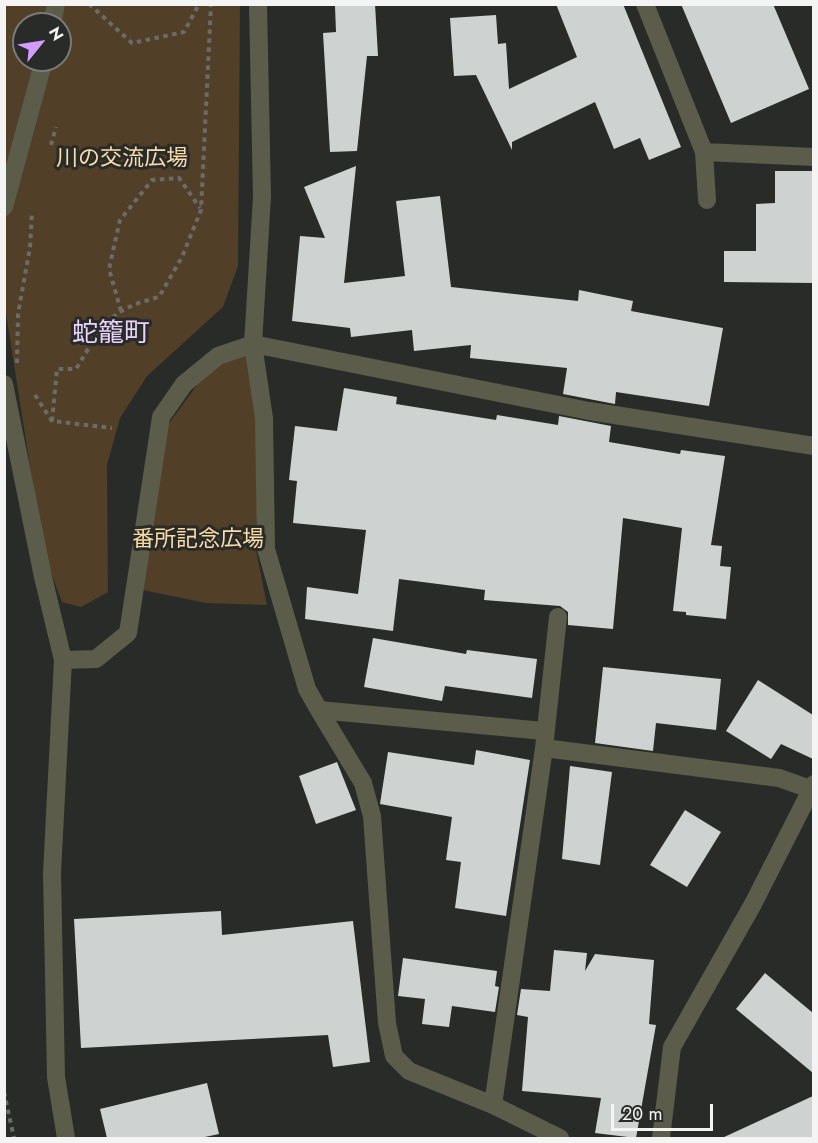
<!DOCTYPE html>
<meta charset="utf-8">
<style>
body{margin:0}
#map{position:relative;width:818px;height:1143px;overflow:hidden;background:#282b28;font-family:Jost,sans-serif}
canvas{display:block}
.frame{position:absolute;inset:0;border:6px solid #f3f4f3;pointer-events:none}
.north{position:absolute;left:12px;top:12px;width:60px;height:60px;box-sizing:border-box;background:#282b28;border:2px solid #797b79;border-radius:50%;rotate:60deg;font-size:16px;font-weight:700;line-height:24px;text-align:center;color:#f3f4f3}
.north::after{content:'';display:block;margin:auto;width:21px;height:27px;background:#d39cfd;clip-path:polygon(50% 0,100% 100%,50% 72%,0 100%)}
.scale{position:absolute;left:611px;top:1104px;width:102px;height:27px;box-sizing:border-box;border:3px solid #f3f4f3;border-top:0;padding-left:8px;font-size:18px;line-height:21px;white-space:nowrap;color:#f3f4f3;-webkit-text-stroke:4px #282b28;paint-order:stroke}
</style>
<div id="map">
<canvas width="818" height="1143"></canvas>
<div class="frame"></div>
<div class="north">N</div>
<div class="scale">20 m</div>
</div>
<script>
const ctx = document.querySelector('canvas').getContext('2d');
ctx.lineJoin = 'round';
function fillPath(path, color) { ctx.fillStyle = color; ctx.fill(path, 'evenodd'); }
function strokePath(path, color, width, dash) { ctx.strokeStyle = color; ctx.lineWidth = width; ctx.lineCap = dash ? 'butt' : 'round'; ctx.setLineDash(dash || []); ctx.stroke(path); }
function drawText(font, color, halo, rows, align = 'center') {
  ctx.font = font + ' Jost,"Noto Sans JP",sans-serif'; ctx.lineWidth = 6; ctx.setLineDash([]); ctx.textBaseline = 'middle'; ctx.strokeStyle = halo; ctx.fillStyle = color; for (const [text, x, y, turn = 0] of rows) {
    ctx.save(); ctx.translate(x, y); ctx.rotate((+turn || 0) * Math.PI / 180); ctx.textAlign = isNaN(turn) ? turn : align; if (halo) ctx.strokeText(text, 0, 0); ctx.fillText(text, 0, 0); ctx.restore();
  }
}
const green = new Path2D(`
 M4,5H240L238,266L223,307L147,376L120,418L107,465L108,592L81,607L62,602L44,555L5,307ZM24,24H60V60H24Z
 M253,344L264,418L255,545L267,605L206,603L133,588L154,444L218,356Z`);
const building = new Path2D(`
 M375,4L378,56H367L357,151L330,152L323,33L336,32L335,6Z
 M556,4H623L681,147L649,160L640,138L614,149L595,102L512,142V150L476,75L454,76L450,18L496,15L498,44L506,43L509,89L577,57Z
 M681,4H773L809,89L731,123Z
 M356,166L344,283L405,276L396,201L440,196L451,287L578,301L579,290L633,301L631,311L723,328L709,406L616,392L615,404L563,394L567,368L470,358L471,345L414,351L412,330L351,337L350,328L292,321L300,236L325,238L304,187Z
 M775,171H813V283L724,282V251H756V204L775,203Z
 M344,388L397,397L396,404L496,420L497,415L558,425L559,416L611,426L609,442L680,454L681,450L725,456L711,545L722,546L720,566L731,567L726,619L686,615V612L673,611L682,528L623,518L613,629L568,625V612L560,606L484,600L485,590L399,579L393,631L305,619L307,587L358,594L366,530L293,523L297,481L289,480L295,426L337,431Z
 M373,638L466,654L467,650L537,659L532,698L445,686L442,701L364,687Z
 M603,667L721,679L716,730L656,723L653,751L595,743Z
 M758,680L813,715V759L781,744L771,759L726,731Z
 M476,750L530,760L506,916L455,908L461,862L446,860L452,817L380,804L388,752L474,765Z
 M337,762L356,810L316,824L299,776Z
 M570,766L612,772L600,865L562,859Z
 M685,810L721,832L687,887L650,865Z
 M221,911L222,935L353,921L370,1062L333,1067L328,1035L81,1048L74,919Z
 M554,950L587,953L585,971L595,954L654,960L649,1024L656,1025L636,1138L595,1133L601,1098L522,1091L528,1017L517,1015L521,989L550,991Z
 M403,958L497,971L495,986L499,987L495,1012L452,1006L449,1027L422,1024L425,999L398,996Z
 M765,973L813,1013V1073L736,1009Z
 M207,1083L219,1134L200,1138H107L100,1109Z
 M813,1096V1138H722Z`);
const path = new Path2D(`
 M89,4L132,43L184,32L199,4
 M51,145L56,127
 M121,311L109,269L120,220L152,180L179,178L200,208
 M17,363L18,314L30,247L32,212
 M35,395L52,421L112,428
 M52,421L57,369H76C103,325 107,310 159,297L182,257L201,210L211,4
 M4,1092L14,1138`);
const minor = new Path2D(`
 M258,4L262,197L253,344L264,418L266,549L307,689L319,710L544,731
 M645,4L704,152L707,200
 M52,24L56,4
 M704,152L814,157
 M4,207L44,60
 M4,384L43,577L63,660L52,873L56,1077L66,1138
 M63,660L96,659L128,633L161,417L184,384L218,356L253,344L589,411L814,446
 M319,710L363,783L372,816L387,1023L394,1056L409,1071L493,1105L560,1138
 M544,748L779,778L810,789
 M493,1105L544,748L558,617
 M661,1138L672,1047L753,904L814,784`);
const parkNames = [
 ["川の交流広場",122,160],
 ["番所記念広場",198,541]
];
const quarterNames = [
 ["蛇籠町",111,335]
];
fillPath(green, '#514027');
fillPath(building, '#ced3d2');
strokePath(path, '#6a6c6a', 4, [4.5, 4.5]);
strokePath(minor, '#5b5c4a', 18);
drawText('22px', '#fddba9', '#282b28', parkNames);
drawText('26px', '#e9d3fc', '#282b28', quarterNames);
</script>
